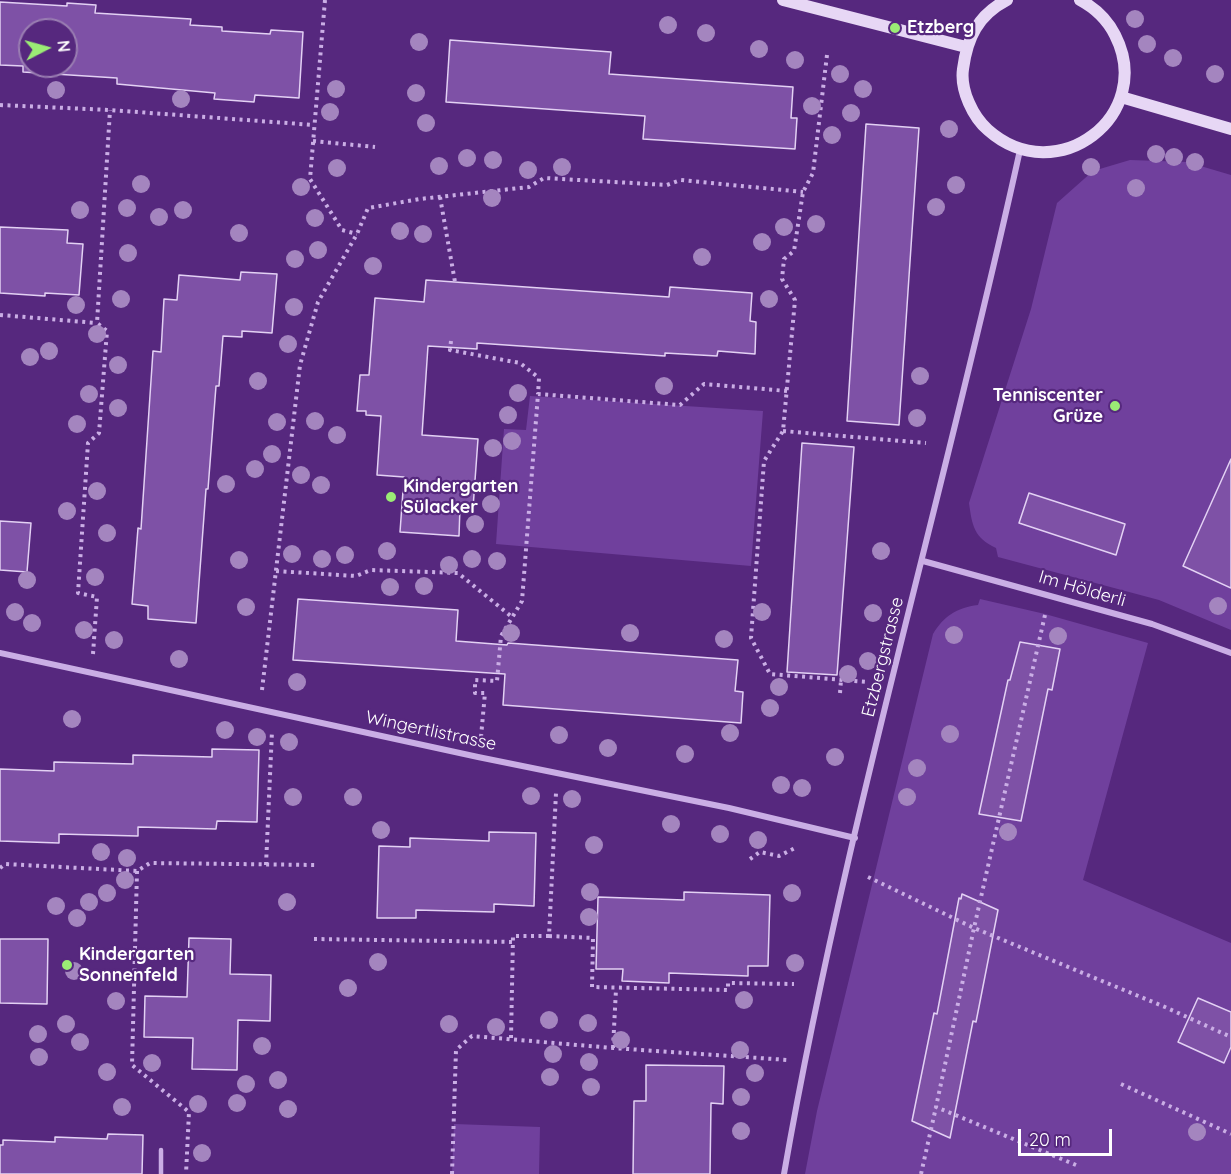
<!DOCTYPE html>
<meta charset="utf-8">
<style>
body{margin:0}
#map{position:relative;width:1231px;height:1174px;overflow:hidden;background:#56287e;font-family:Quicksand,sans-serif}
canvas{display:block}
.north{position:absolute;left:18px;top:18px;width:60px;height:60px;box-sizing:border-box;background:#56287e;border:2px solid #9a7eb2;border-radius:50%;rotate:84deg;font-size:16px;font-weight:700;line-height:24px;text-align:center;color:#fff}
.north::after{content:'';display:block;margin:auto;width:21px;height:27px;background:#9bec75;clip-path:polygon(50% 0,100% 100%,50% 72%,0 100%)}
.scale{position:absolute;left:1018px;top:1129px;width:94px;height:27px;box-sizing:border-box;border:3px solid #fff;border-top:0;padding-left:8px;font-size:18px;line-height:21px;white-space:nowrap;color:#fff;-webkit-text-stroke:4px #56287e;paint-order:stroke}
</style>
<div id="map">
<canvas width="1231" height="1174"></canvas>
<div class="north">N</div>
<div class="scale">20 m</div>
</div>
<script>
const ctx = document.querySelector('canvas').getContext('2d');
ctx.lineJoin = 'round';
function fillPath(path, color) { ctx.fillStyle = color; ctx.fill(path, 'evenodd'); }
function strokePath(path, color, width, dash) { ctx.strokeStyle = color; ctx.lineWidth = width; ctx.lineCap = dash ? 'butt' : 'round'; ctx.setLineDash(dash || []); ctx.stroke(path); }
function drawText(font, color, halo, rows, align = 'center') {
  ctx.font = font + ' Quicksand,sans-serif'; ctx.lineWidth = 4.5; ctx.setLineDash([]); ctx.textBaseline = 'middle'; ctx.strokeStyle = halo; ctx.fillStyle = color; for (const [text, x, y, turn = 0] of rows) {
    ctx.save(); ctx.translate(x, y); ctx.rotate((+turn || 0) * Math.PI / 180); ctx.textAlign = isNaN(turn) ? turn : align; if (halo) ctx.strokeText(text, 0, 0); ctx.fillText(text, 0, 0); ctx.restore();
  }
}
const green = new Path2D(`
 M1130,160L1187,162L1231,175V630L1159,600L998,557L996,548C974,538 972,525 969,503L1031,309L1057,203L1093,171Z
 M530,396L763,411L751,566L496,544L504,429L526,430Z
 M980,599L1045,614L1148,643L1083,880L1231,943V1174H805L817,1111L933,634C944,616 956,608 978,605Z
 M454,1124L540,1127L539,1174H452Z`);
const building = new Path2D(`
 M0,2L67,6V3L96,5L95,13L191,19L190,25L222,27V31L270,34L271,30L303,32L299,98L255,95L254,102L214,99L215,93L117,84V78L23,72V66L0,65ZM30,30H66V66H30Z
 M450,40L611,52L609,74L793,87L791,118H797L795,149L643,139L645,116L446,102Z
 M866,124L919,128L899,425L847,421Z
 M0,227L68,230L67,243L83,244L79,295L45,293V296L0,293Z
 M241,272L277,274L272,333L242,331V337L223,336L219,386H216L208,489H206L196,623L148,619V606L132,604L138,528L141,529L153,351L161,352L164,299L177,300L179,275L240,280Z
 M426,280L669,297L670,287L752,293L750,321L756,322L755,354L718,351L717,356L665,353V356L477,343V349L428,346L422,435L478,439L473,508L460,507L459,536L400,532L404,477L377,475L381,416L366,415V411H357L360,375H369L375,298L424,302Z
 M802,443L854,447L837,675L787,672Z
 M1231,459V588L1183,566Z
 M1029,493L1125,524L1116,555L1019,523Z
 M0,521L31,523L27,572L0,570Z
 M298,599L458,610L456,641L507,645L508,643L738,660L735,691L743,692L741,723L503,705L505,674L293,660Z
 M1020,642L1060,649L1052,690L1048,689L1021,821L979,814L1008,680H1010Z
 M212,749L259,750L257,822L217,821L216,829L138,827V836L59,834V843L0,841V769L54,771V762L133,764V755L212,757Z
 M489,832L536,833L534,906L494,904V912L416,910V918H377L379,846L410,847V838L489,841Z
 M684,892L770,895L768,966H748V976L669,973V983L622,981L623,969H596L598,897L684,900Z
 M962,894L998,910L976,1022L973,1021L950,1138L912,1121L934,1013L937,1014L959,898L961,899Z
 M189,938L231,939L230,974L271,975L270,1021L238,1020L237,1070L192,1069L193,1038L144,1037L145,996L187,997Z
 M0,939H48L47,1004L0,1003Z
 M1198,998L1231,1012V1047L1224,1063L1178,1042Z
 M646,1065L724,1066L723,1104L711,1103L710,1174H633L634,1101H646Z
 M108,1134L143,1135L142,1174H0V1145H3V1140L55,1142V1137L107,1139Z`);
const path = new Path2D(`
 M325,0L310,179L342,230L357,234
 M827,55L813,173L803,192L794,251L784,259L782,279L795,300L783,431L764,461L751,638L770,674L868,682
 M0,105L110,110L314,125
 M313,141L375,147
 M440,197L455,282
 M0,315L97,323
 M451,341L450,350L520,363L539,378L538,394
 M783,431L926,443
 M276,571L356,576L371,570L458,573L512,617
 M1045,615L974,928L936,1107L1076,1165
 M93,654L97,597L78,593L88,443L99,433L107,331L97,323L110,110
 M262,690L300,365L318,302L357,234L368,208L420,199L529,187L544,178L667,185L681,180L803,192
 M840,693L841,680
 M481,737L485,693H475V680L497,681L501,636L522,601L538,394L680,405L704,384L787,391
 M750,859L760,852L779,856L795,848
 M266,865L272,731
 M0,868L5,864L137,871L150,863L317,865
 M137,871L132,1065L189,1112L186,1174
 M868,877L974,928L1165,1007L1231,1037
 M549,936L593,938L592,987L728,990V983L794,984
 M314,939L513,942
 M511,1038L513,936H549L556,793
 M613,1048L616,989
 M1121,1084L1231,1134
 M452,1174L456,1050L472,1036L613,1048L788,1060
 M921,1174L936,1107`);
const service = new Path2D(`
 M161,1174V1150`);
const minor = new Path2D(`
 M923,561L1152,624L1231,653
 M0,653L478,757L729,808L855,838
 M784,1174C844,829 945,492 1020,150`);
const secondary = new Path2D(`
 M783,0L966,47
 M1007,0C978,15 967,38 963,69C960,90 973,117 988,130C1057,191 1156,115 1115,35C1107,19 1095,8 1080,0
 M1121,97L1231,129`);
const trees = [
 [1135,19],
 [668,25],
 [706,33],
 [419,42],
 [1147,44],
 [759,49],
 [1173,58],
 [795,60],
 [840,74],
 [1215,74],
 [336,89],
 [863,89],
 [56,90],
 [416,93],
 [181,99],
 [812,106],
 [330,112],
 [851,113],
 [426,123],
 [949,129],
 [832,135],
 [1156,154],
 [1174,157],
 [467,158],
 [493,160],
 [1195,162],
 [439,166],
 [562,167],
 [1091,167],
 [337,168],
 [528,170],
 [141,184],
 [956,185],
 [301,187],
 [1136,188],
 [492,198],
 [936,207],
 [127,208],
 [80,210],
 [183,210],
 [159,217],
 [315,218],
 [816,224],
 [784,227],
 [400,231],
 [239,233],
 [423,234],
 [762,242],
 [318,250],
 [128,253],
 [702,257],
 [295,259],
 [373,266],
 [121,299],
 [769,299],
 [76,305],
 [294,307],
 [97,334],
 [288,344],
 [49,351],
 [30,357],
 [118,365],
 [920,376],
 [258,381],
 [664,386],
 [518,393],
 [89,394],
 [118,408],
 [508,415],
 [917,418],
 [315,421],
 [277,422],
 [77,424],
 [337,435],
 [512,441],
 [493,448],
 [272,454],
 [255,469],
 [301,475],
 [226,484],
 [321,485],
 [97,491],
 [491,504],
 [67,511],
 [475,524],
 [107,533],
 [387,551],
 [881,551],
 [292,554],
 [345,555],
 [322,559],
 [472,559],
 [239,560],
 [497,561],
 [449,565],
 [95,577],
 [27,580],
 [424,586],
 [390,587],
 [1218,606],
 [246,607],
 [15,612],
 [762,612],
 [873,613],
 [32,623],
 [84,630],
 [511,633],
 [630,633],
 [954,635],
 [1058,636],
 [724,639],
 [114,640],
 [179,659],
 [868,661],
 [848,674],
 [297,682],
 [779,687],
 [770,708],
 [72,719],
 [225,730],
 [730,733],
 [950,734],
 [559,735],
 [257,737],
 [289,742],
 [608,748],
 [685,754],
 [835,757],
 [917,768],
 [781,785],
 [802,788],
 [531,796],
 [293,797],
 [353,797],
 [907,797],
 [572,799],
 [671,824],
 [381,830],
 [1008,832],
 [720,834],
 [758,840],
 [594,845],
 [101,852],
 [127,858],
 [125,880],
 [590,892],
 [107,893],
 [792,893],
 [89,902],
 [287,902],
 [56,906],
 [589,917],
 [77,918],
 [378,962],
 [795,963],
 [74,971],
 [348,988],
 [744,1000],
 [116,1001],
 [549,1020],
 [588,1023],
 [66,1024],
 [449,1024],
 [496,1027],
 [38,1034],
 [621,1040],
 [80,1042],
 [262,1046],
 [740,1050],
 [553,1054],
 [39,1057],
 [589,1062],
 [152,1063],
 [107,1072],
 [755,1073],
 [550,1077],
 [278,1080],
 [246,1084],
 [591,1087],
 [741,1097],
 [237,1103],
 [198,1104],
 [122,1107],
 [288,1109],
 [741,1131],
 [1197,1132],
 [202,1153]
];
const markers = [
 [895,28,6,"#9bec75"],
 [1115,406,6,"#9bec75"],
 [391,497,6,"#9bec75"],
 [67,965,6,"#9bec75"]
];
const poiNames = [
 ["Etzberg",907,28],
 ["Tenniscenter",1103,396,"right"],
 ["Grüze",1103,417,"right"],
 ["Kindergarten",403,487],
 ["Sülacker",403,508],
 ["Kindergarten",79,955],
 ["Sonnenfeld",79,976]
];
const streetNames = [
 ["Im Hölderli",1082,589,16],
 ["Etzbergstrasse",883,657,-76],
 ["Wingertlistrasse",431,731,12]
];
fillPath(green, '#70409d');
fillPath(building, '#7e51a6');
strokePath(building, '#e3d1f4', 1.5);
strokePath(path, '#caaee5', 4, [3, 4.5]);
strokePath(service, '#caaee5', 4.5);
strokePath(minor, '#caaee5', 6);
strokePath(secondary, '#e7d7f5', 12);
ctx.fillStyle = '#a485bf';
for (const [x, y] of trees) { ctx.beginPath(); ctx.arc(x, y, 9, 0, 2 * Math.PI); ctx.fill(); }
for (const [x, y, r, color] of markers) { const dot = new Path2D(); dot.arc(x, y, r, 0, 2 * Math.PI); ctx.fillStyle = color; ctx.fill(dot); strokePath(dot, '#56287e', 2); }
drawText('bold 18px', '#fff', '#56287e', poiNames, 'left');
drawText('18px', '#fff', '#56287e', streetNames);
</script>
